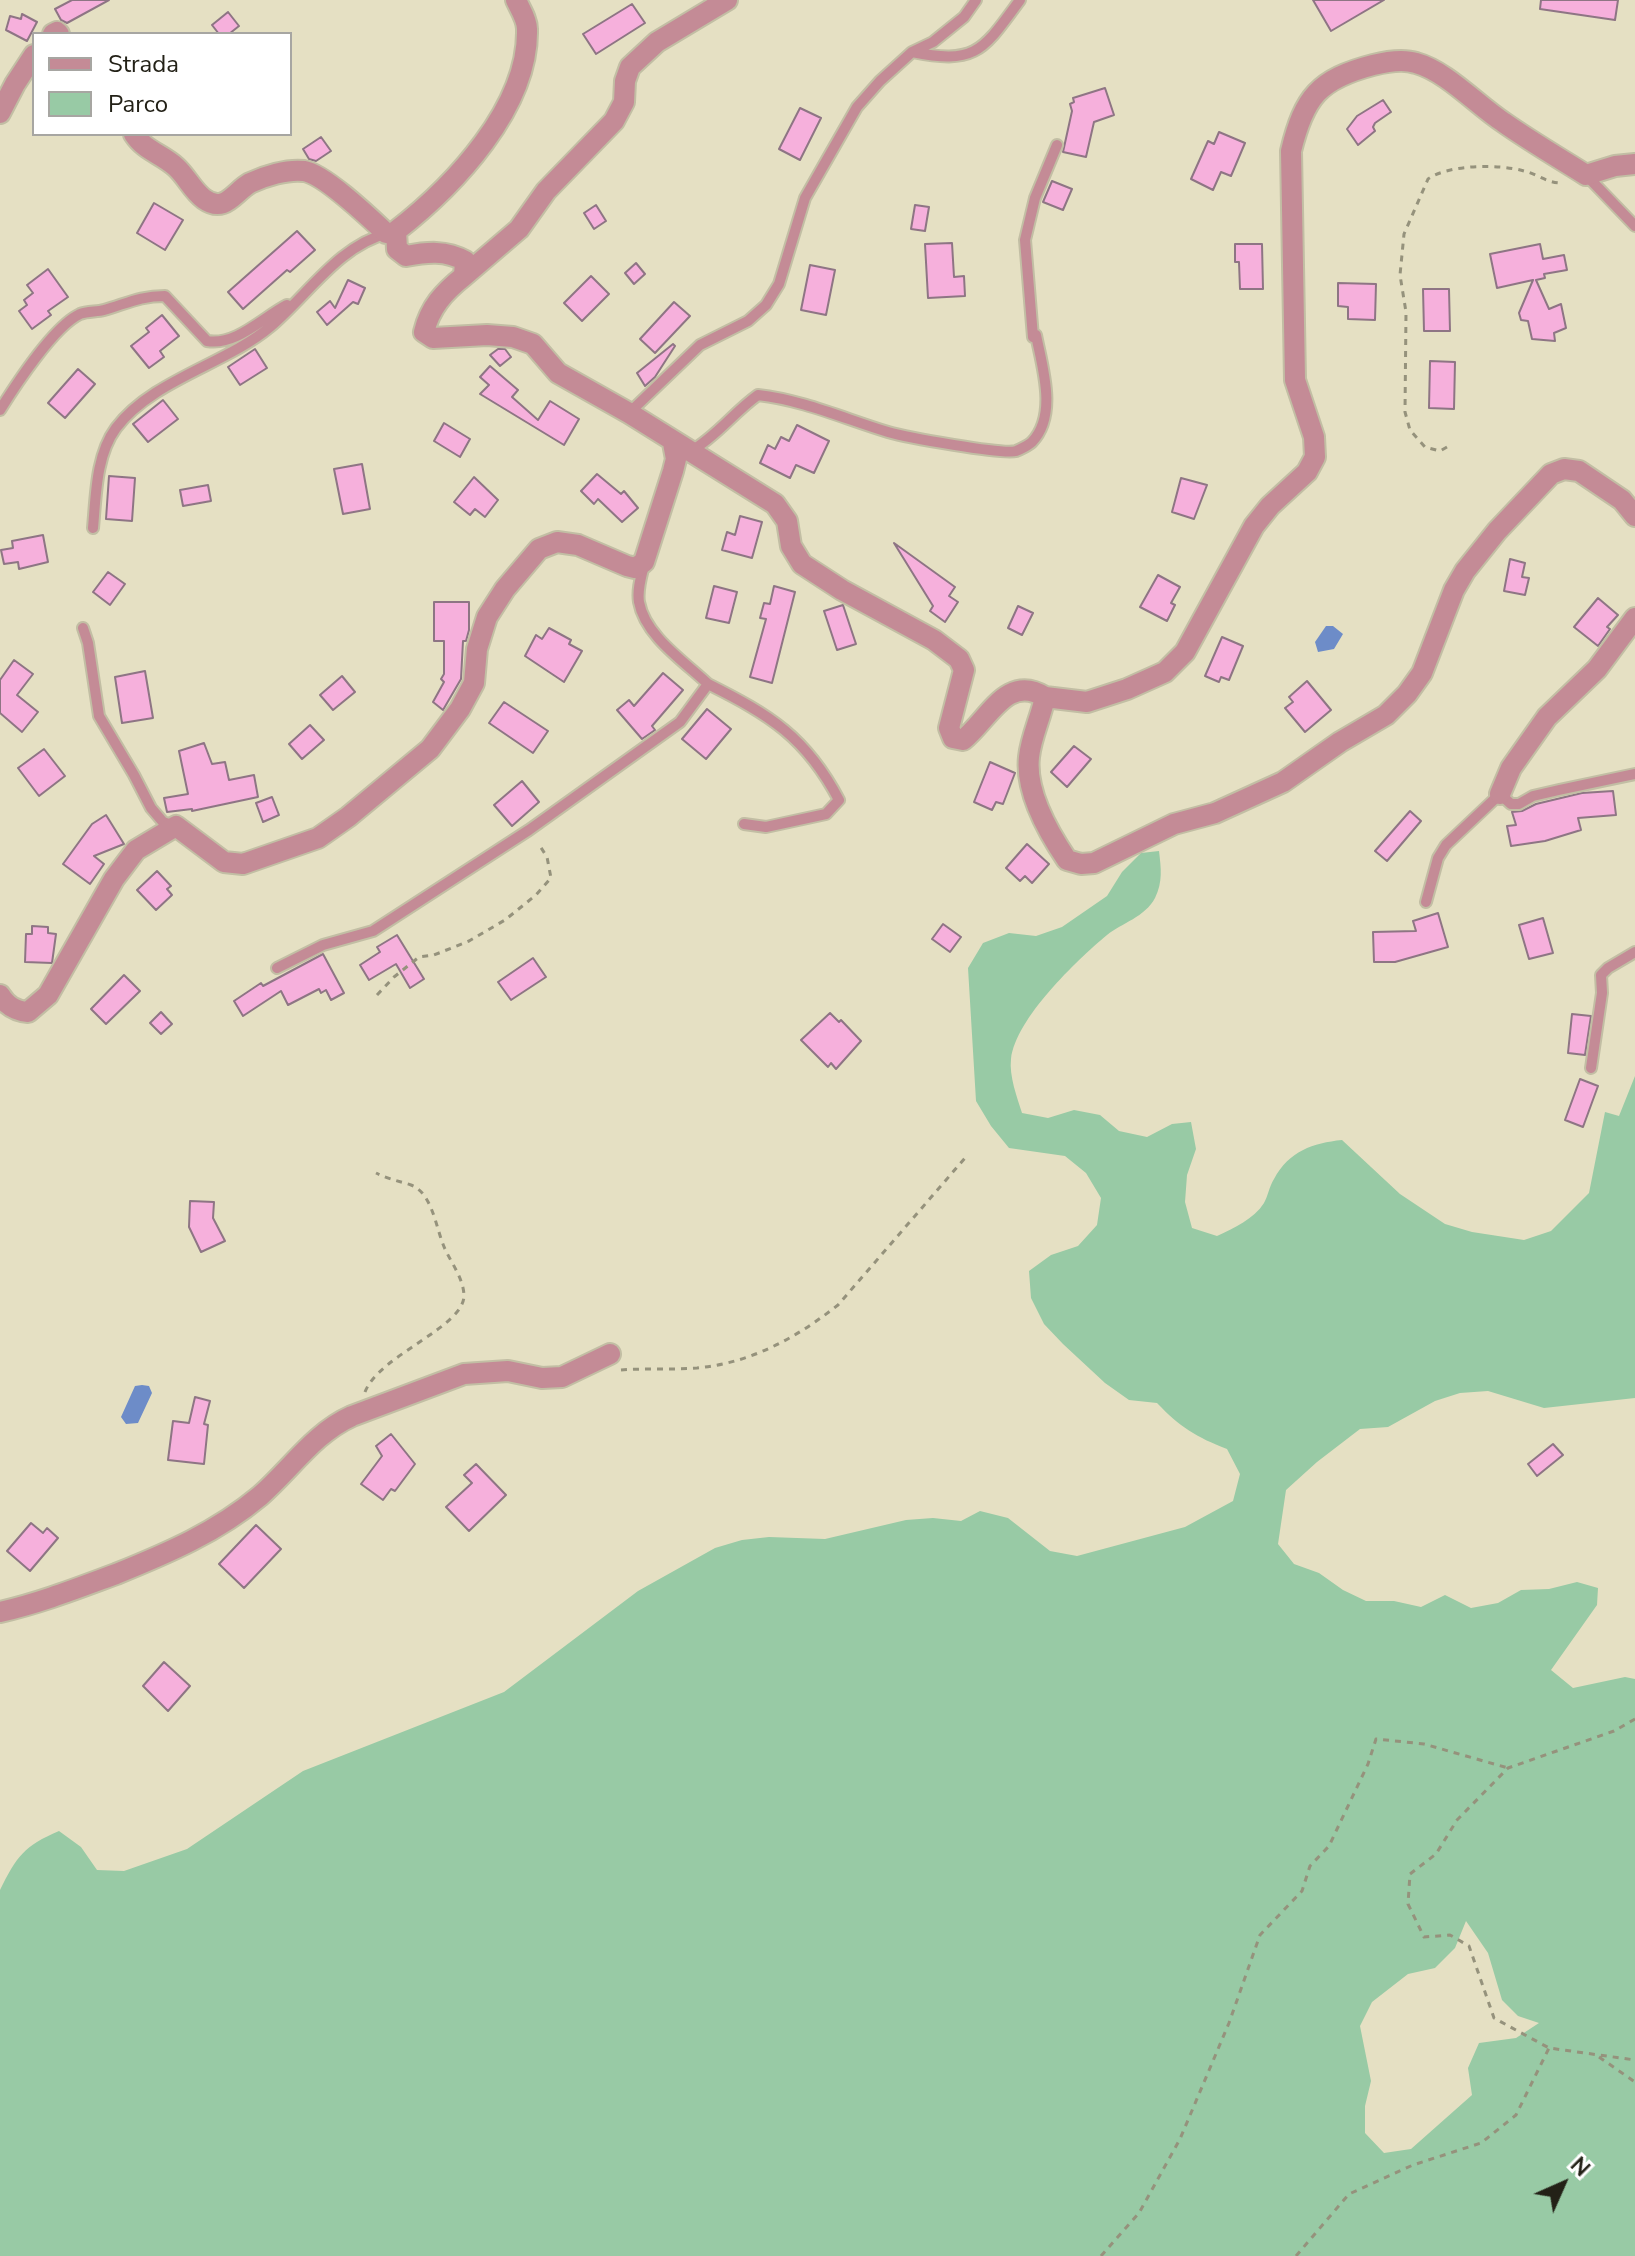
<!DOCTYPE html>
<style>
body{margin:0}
#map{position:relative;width:1635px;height:2256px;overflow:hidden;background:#e5e0c3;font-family:"Nunito Sans",sans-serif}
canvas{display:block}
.legend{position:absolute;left:32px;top:32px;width:260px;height:104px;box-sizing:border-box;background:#fff;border:2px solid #a7a6a2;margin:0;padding:10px 14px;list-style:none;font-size:24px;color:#232117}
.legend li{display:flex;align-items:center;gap:16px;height:40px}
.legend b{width:40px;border:2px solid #a7a6a2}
.north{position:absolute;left:1523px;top:2144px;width:80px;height:80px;-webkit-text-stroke:6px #fff;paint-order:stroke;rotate:45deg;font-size:22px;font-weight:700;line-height:32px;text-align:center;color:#232117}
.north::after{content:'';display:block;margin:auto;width:28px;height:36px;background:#232117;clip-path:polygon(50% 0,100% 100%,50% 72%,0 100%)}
</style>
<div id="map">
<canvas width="1635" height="2256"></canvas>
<ul class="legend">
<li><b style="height:10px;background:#c48b96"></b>Strada</li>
<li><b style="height:22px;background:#98caa5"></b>Parco</li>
</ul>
<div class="north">N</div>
</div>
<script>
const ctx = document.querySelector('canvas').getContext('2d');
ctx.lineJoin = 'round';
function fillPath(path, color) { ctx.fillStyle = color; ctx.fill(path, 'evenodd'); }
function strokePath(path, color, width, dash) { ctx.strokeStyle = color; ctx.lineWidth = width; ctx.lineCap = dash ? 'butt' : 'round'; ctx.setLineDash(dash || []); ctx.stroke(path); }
const green = new Path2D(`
 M1159,851C1161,868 1163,882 1155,898C1145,917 1122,923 1107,935C1076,961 1016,1018 1011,1059C1009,1076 1017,1097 1022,1113L1048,1118L1074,1110L1100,1115L1119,1131L1147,1137L1172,1124L1191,1122L1196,1149L1187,1175L1185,1202L1192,1228L1217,1236C1234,1228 1254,1219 1264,1203C1268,1196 1269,1187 1274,1179C1289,1151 1313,1143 1342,1140L1400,1194L1445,1224L1472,1232L1524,1240L1551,1231L1589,1193L1605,1112L1619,1116L1635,1076V1398L1544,1408L1488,1391L1460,1393L1435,1401L1388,1427L1360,1429L1317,1462L1286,1490L1278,1544L1294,1564L1319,1573L1343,1590L1366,1601H1394L1421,1607L1445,1595L1471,1608L1498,1603L1521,1590L1549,1589L1577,1582L1598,1588L1597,1605L1551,1670L1573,1688L1625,1677L1635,1679V2256H0V1890C17,1856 24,1846 59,1831L81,1847L97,1870L124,1871L187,1849L303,1771L504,1692L638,1591L715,1548L742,1540L769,1537L825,1539L906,1520L933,1518L961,1521L980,1511L1008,1518L1050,1551L1077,1556L1185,1527L1233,1501L1240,1474L1227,1449C1196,1437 1180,1427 1157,1403L1129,1400L1105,1383L1063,1344L1044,1324L1031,1298L1029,1271L1051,1255L1078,1246L1097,1225L1101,1198L1086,1173L1065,1156L1009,1148L991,1126L976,1101L968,968L983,943L1009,933L1036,936L1062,927L1107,896L1122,872L1141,853ZM1466,1921L1488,1953L1502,2000L1518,2016L1539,2023L1516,2038L1479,2043L1468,2068L1472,2095L1411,2149L1384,2153L1365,2133V2106L1371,2081L1360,2026L1372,2002L1408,1974L1435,1968L1455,1948Z`);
const water = new Path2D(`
 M1326,626H1333L1343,634L1334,649L1318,652L1315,642Z
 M142,1385L149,1386L152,1393L138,1423L126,1424L121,1417L135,1386Z`);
const building = new Path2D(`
 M72,0H109L67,23L61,20L55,9Z
 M1313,0H1384L1331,31Z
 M1541,0H1618L1615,20L1540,9Z
 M632,4L645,23L596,54L583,34Z
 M228,12L239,26L229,34H219L212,25Z
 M22,14L37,22L27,41L6,30L10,16L21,19Z
 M1105,88L1114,115L1094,122L1086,157L1063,152L1072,111L1070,104L1074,102L1073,98Z
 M1383,100L1391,112L1375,123L1373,127L1375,131L1358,145L1347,129L1357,116Z
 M800,108L821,118L800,160L779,149Z
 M1219,132L1245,143L1231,176L1221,172L1213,190L1191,179L1208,141L1214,144Z
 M321,137L331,151L316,161L309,159L303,149Z
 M1052,181L1072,189L1063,210L1043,202Z
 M154,203L183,220L165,250L137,233Z
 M596,205L606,221L594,229L584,213Z
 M915,205L929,207L925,231L911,229Z
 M297,231L315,250L290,272L287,270L243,309L228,292Z
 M952,243L954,277L964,276L965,296L928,298L925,244Z
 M1235,244H1262L1263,289H1240L1239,262H1235Z
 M1540,244L1543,259L1564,255L1567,270L1544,274L1545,278L1536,280L1549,309L1561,304L1566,328L1554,333L1555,341L1532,339L1528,321L1521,320L1519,313L1533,280L1497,288L1490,254Z
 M636,263L645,274L634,284L625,273Z
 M810,265L835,270L826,315L801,310Z
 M48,269L68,297L48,311L51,315L32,329L19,311L27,305L24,300L33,293L27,285Z
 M591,276L609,294L582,321L564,303Z
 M348,280L365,288L358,304L353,302L327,325L317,312L330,301L335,308Z
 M1338,283L1376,284L1375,320L1348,319V307L1338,306Z
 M1423,289H1449L1450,331H1424Z
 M674,302L690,316L655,353L640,339Z
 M162,315L179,336L160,351L164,357L149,368L131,346L149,332L146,328Z
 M673,344L675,346L655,377L645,386L637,373Z
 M255,349L267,368L240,385L228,367Z
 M498,349H505L511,357L500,366L490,355Z
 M1430,361L1455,362L1454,409L1429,408Z
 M490,366L518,390L512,397L538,420L550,401L579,419L564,445L480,394L489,385L480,377Z
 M78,369L95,384L65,418L48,403Z
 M163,400L178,419L148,442L133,424Z
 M444,423L470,439L460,457L434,441Z
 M797,425L829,441L814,473L796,465L790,478L760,463L768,445L775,449L781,437L789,441Z
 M362,464L370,509L343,514L334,469Z
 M597,474L621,494L624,491L638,508L622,522L598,499L594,504L581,491Z
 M109,476L135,478L132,521L106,519Z
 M474,477L498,500L485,517L475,509L470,515L454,502Z
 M1181,478L1207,485L1194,519L1172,512Z
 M208,485L211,501L183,506L180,490Z
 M740,516L762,522L752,558L722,550L727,532L735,535Z
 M43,535L48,562L19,569L18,562L4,564L1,550L13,548L12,541Z
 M894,543L955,587L949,596L958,602L945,622L930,611L933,606Z
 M1510,559L1525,563L1522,577L1529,578L1525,595L1504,591Z
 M108,572L125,584L110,605L93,592Z
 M1158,575L1180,587L1171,603L1175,605L1167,621L1140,607Z
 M714,586L737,592L729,623L706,618Z
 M774,586L795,592L772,683L750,677L766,619L760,618L764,603L770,604Z
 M1598,598L1618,615L1607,627L1610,629L1598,646L1574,627Z
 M434,602H469V630L466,641H463L461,679L443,710L433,702L444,682L441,679L444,674V641H434Z
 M843,605L856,644L837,650L824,611Z
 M1018,606L1033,613L1022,635L1008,628Z
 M549,628L571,640L569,644L582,651L564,682L525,656L536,635L542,639Z
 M1222,637L1243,646L1229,680L1221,677L1219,682L1205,676Z
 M14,660L33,674L17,695L38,712L22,732L0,713V680Z
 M145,671L153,718L122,723L115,677Z
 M663,673L683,690L652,726L655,730L642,739L617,710L629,700L634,706Z
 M342,676L355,692L333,710L320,695Z
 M1307,681L1331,710L1305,732L1285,708L1293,702L1289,697Z
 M504,702L548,731L533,753L489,723Z
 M707,709L731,729L706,759L682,739Z
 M310,725L324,740L302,759L289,744Z
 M204,743L212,764L225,762L229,780L254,775L258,797L192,811V809L167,812L164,798L188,794L179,751Z
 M1074,746L1091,759L1067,787L1051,772Z
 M44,749L65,776L39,796L18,768Z
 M990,762L1015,773L1003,804L996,802L992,810L974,802Z
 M522,781L539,802L512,826L494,805Z
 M1613,791L1616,815L1578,818L1581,830L1545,841L1511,846L1507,826L1516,825L1512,812L1522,811L1536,804L1582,793Z
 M272,797L279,815L263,822L256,803Z
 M1410,811L1421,821L1387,861L1375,851Z
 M106,815L124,844L94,856L104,864L90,884L63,864L92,824Z
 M1027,844L1049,864L1032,883L1025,876L1020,881L1006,868Z
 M157,871L171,886L167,889L172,895L156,910L137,890Z
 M1438,913L1448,947L1395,962H1374L1373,932L1416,931L1413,921Z
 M1543,918L1553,953L1529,959L1519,925Z
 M943,924L961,937L950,952L932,939Z
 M32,926L48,927V933L56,934L52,963L25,962L26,934H32Z
 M397,935L424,979L410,988L396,964L369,980L360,965L380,952L377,947Z
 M323,954L344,993L331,1000L326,990L321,993L319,989L288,1005L281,991L243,1016L234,1001L261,983L263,986Z
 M533,958L546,977L511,1000L498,982Z
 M124,975L140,991L106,1024L91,1009Z
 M161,1012L172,1024L161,1034L150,1023Z
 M830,1013L839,1022L841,1020L861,1041L836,1069L831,1063L828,1067L801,1040Z
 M1572,1014L1591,1016L1585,1055L1568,1053Z
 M1580,1079L1598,1086L1583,1127L1565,1120Z
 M190,1201L214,1202L213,1218L225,1241L201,1252L189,1227Z
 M195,1397L210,1401L204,1424L208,1425L204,1464L168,1460L173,1421L189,1423Z
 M391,1434L415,1464L395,1491L391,1489L383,1500L361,1484L382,1456L376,1446Z
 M1553,1444L1563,1455L1537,1476L1528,1464Z
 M476,1464L506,1495L469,1531L446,1507L472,1483L464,1475Z
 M31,1523L43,1533L47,1528L58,1538L30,1571L7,1551Z
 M256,1525L281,1549L244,1588L219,1564Z
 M164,1662L190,1686L168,1711L143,1686Z`);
const path = new Path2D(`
 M1447,447L1440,451L1425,447L1410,430L1405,412L1406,312L1400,275L1404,234L1428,179C1449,164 1500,164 1524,171C1537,174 1547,183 1561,183
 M377,995L394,977L419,957L434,955L469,941L505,920L536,895L551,878L547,857L538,843
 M621,1370C646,1368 672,1370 697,1368C751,1363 796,1338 838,1305L965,1158
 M365,1392C379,1355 465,1327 464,1295C463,1278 452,1264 445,1249C436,1230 433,1193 411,1185C399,1181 388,1179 376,1173
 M1635,1719L1614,1731L1508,1768L1457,1820L1436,1854L1410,1874L1408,1904L1424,1937L1450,1935L1469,1946L1494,2018L1549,2048L1635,2060
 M1599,2057L1635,2082
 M1101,2256L1139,2213L1180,2139L1229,2023L1260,1935L1302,1891L1310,1866L1329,1846L1368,1764L1376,1739L1424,1744L1508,1768
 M1296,2256L1349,2194L1413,2165L1481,2143L1516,2115L1549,2048`);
const service = new Path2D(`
 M912,52C977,65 983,50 1020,0
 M1586,175L1635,226
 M0,410C15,386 54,326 80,314C87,311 97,312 104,310C128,303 140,296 165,296L207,341C236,346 262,318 287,305
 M629,413L700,345L748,321L766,305L779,284L805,198L857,107L880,81L912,52L933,42L964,17L976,0
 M691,451C717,436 734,412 758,395C803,400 845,419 888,432C905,437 1003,455 1016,451C1019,450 1029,445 1032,442C1058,415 1042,366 1036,335L1033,337L1025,240L1035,198L1057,145
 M93,528C96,495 96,455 116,428C152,380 226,364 270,327C308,295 338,246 388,233
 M83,628L88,643L99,716L134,775L151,808L163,822L174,826
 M708,684C770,715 806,737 839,800L826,814L766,827L744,824
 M1426,902L1438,858L1446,845L1500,794L1511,804H1519L1533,796L1559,790L1635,774
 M277,968L323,945L373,931L529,830L680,722L708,684C685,662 645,636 639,602C637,590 641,577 644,565
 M1591,1068L1602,993L1601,975L1608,968L1635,952`);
const minor = new Path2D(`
 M516,0C520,9 527,19 527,29C529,107 454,186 396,231L397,249L406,256C427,252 446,250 465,261L464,276C444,292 430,307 424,332L433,338L487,335L513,337L533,344L558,373L629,413L775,504L787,521L791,546L802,564L842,590L934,640L959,659L964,670L949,728L953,738L963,740C989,719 1007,673 1045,697C1041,717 1031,737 1029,757C1025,792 1048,832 1067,860L1081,864L1094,863L1174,824L1215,813L1283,782L1340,742L1386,715L1407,694L1422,673L1454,590L1465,571L1497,531L1551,474L1564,469L1579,471L1622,500L1635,516
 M53,34L57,32L59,34
 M0,113L15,84L34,55
 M134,134C145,151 162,154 176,167C187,177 192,190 204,199C225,214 234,192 250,183C265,176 287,169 304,171C324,174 370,218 386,233
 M464,276L519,229L546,191L614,121L624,102L625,81L630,67L657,42L727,0
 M1045,697L1087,702L1127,689L1165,672L1185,652L1254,526L1270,506L1307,472L1315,457L1314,437L1295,380L1291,151C1304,97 1319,79 1373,65C1385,62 1404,59 1416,63C1446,71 1477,105 1503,122C1530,141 1559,158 1586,175L1615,166L1635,164
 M1500,794L1511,768L1547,717L1597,669L1635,618
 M0,995C7,1006 15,1011 28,1012L48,995L114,879L136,850L176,826L224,862L243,864L318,838L348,817L430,749L460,709L474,683L477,649L487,617L505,589L539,549L557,542L578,545L627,566L635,568L644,562L673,471L676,459L673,443
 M0,1612C40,1603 78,1588 116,1574C168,1553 217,1532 260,1496C291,1469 314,1433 352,1416L464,1374L508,1371L542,1378L562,1377L610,1354`);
fillPath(green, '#98caa5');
fillPath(water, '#6d8cc8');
fillPath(building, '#f6b0dc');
strokePath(building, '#8e7584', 2);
strokePath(service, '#c2bea4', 14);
strokePath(minor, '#c2bea4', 24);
strokePath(path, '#95927c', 3, [6, 6]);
strokePath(service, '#c48b96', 10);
strokePath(minor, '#c48b96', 20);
</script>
